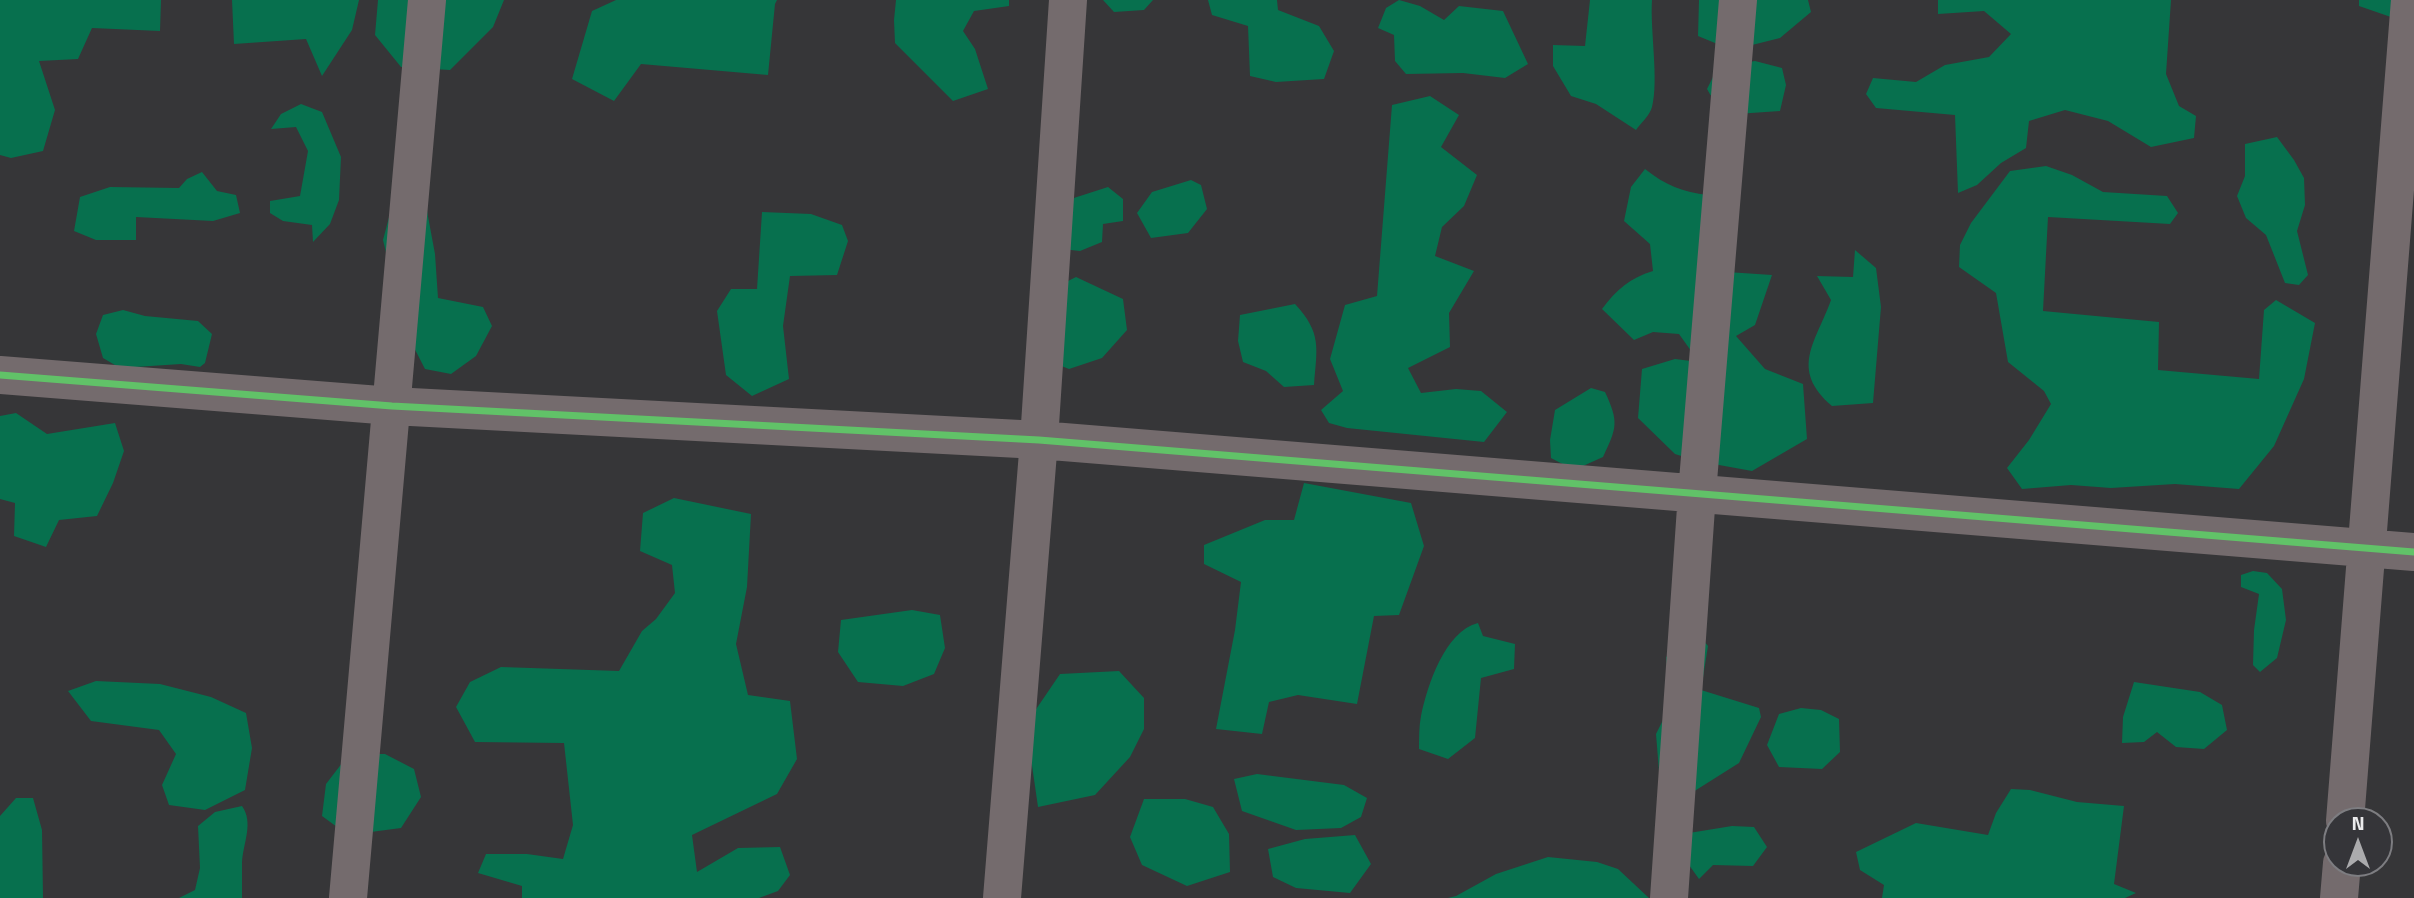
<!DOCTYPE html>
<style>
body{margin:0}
#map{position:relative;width:2414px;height:898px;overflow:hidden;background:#363638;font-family:"Titillium Web",sans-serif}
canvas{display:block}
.north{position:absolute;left:2323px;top:807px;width:70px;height:70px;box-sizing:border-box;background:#353539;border:2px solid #7d7d81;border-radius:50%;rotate:0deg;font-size:19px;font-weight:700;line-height:28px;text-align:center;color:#eaeaec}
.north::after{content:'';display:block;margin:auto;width:24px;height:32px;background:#ababad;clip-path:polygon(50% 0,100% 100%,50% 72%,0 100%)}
</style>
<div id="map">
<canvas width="2414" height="898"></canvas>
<div class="north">N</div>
</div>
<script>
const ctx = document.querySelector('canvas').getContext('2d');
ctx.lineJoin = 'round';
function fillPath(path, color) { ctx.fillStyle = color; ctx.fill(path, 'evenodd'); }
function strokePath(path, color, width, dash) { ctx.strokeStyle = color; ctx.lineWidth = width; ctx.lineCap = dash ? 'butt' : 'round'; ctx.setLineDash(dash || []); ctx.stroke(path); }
const forest = new Path2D(`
 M0,0H161L160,31L92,28L78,59L39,61L55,110L43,151L11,158L0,155Z
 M232,0H359L352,30L322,76L306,39L234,44Z
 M378,0H504L493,27L450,70L401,67L375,35Z
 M616,0H777L775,4L768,75L641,64L614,101L572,79L592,11Z
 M896,0H1009V6L974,11L963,31L975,49L988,89L953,101L895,43L894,20Z
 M1103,0H1153L1144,10L1114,12Z
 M1208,0H1277L1278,10L1319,26L1334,51L1324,79L1276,82L1250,76L1248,26L1212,15Z
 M1399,0L1420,6L1444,20L1459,6L1503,11L1528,64L1505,78L1463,73L1406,74L1395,61L1394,35L1378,28L1386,8Z
 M1590,0H1652C1650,31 1659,80 1652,107C1650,115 1641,123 1636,130L1596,104L1571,96L1553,66V45L1585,46Z
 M1699,0H1808L1811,12L1780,38L1732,50L1698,36Z
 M1938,0H2171L2166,74L2179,106L2196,116L2194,138L2151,147L2108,121L2065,110L2029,121L2026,148L2001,163L1977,185L1958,193L1955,115L1876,108L1866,94L1873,78L1916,82L1945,65L1989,57L2011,34L1984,11L1938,14Z
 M2359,0H2414V25L2359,6Z
 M1755,61L1782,68L1786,85L1780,111L1722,115L1707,89L1718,67Z
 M1430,96L1459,115L1441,147L1477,175L1464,206L1442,227L1435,256L1474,271L1449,313L1450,347L1408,368L1421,393L1456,389L1481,391L1507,412L1484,442L1347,428L1329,423L1321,410L1343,391L1330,359L1345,305L1377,296L1392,105Z
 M301,104L322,112L341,157L339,200L330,224L313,242L312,225L283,221L270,213V201L300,196L308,151L296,127L271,129L281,114Z
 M2277,137L2294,160L2304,178L2305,205L2297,231L2308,275L2299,285L2285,283L2266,235L2246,218L2237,196L2245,176V144Z
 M2046,166L2072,175L2103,192L2167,196L2178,213L2170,224L2048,217L2043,311L2159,322L2158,370L2259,379L2264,310L2276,300L2315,323L2304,379L2274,446L2239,489L2175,484L2111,488L2071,485L2022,489L2007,468L2029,440L2051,404L2044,391L2008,362L1996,293L1959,267L1960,245L1971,223L2010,171Z
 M1645,169C1665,185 1683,192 1708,195L1727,272L1772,275L1755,325L1736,336L1765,369L1803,384L1807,439L1752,471L1697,461L1675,454L1638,418L1642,369L1675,359L1699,362L1679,334L1653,332L1634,340L1602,309C1616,290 1630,278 1653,271L1650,244L1624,221L1631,187Z
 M202,172L217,191L236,195L240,213L213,221L136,217V240H96L74,231L80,197L110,187L179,188L187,179Z
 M1191,180L1201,185L1207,209L1188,233L1151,238L1137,213L1152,192Z
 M1108,187L1123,199V221L1103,224L1102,242L1080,251L1062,249L1049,206Z
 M392,206L427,211L435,254L438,298L483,307L492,326L476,356L451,374L425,369L405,330L383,240Z
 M762,212L811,214L842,225L848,241L837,275L790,276L783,326L789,379L752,396L726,375L717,311L731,289H757Z
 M1855,250L1876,268L1881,307L1873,403L1832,406C1789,369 1816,342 1831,300L1817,276L1853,277Z
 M1076,277L1123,299L1127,330L1102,358L1069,369L1039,357L1048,291Z
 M1295,304C1322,333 1317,348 1314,385L1284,387L1266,371L1243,362L1238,341L1240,315Z
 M123,310L145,316L198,321L212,334L205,363L200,367L181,364L120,368L103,358L96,334L103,315Z
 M1591,388L1605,392C1619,422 1617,428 1603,457L1574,470L1551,458L1550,440L1555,410Z
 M16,413L47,434L115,423L124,451L113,483L97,516L59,520L46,547L14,536L15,503L0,499V416Z
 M1304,483L1411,503L1424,546L1399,615L1374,616L1357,704L1298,695L1269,702L1262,734L1216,729L1235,630L1241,582L1204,564V545L1265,520H1294Z
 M674,498L751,514L747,587L736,644L748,695L790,701L797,759L777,794L692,835L697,872L738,848L780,847L790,875L778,891L759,898H522V886L478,873L486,854H527L563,859L573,825L564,743L475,742L456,707L470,682L501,667L619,671L642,631L656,619L675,593L672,565L640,551L643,513Z
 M2253,571L2267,573L2282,589L2286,620L2277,658L2260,672L2253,665L2254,630L2259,594L2241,587V575Z
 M912,610L940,615L945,648L934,674L903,686L858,682L838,652L841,620Z
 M1478,623L1483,636L1515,644L1514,669L1481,678L1475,738L1448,759L1419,749C1419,738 1419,726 1421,716C1427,686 1445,631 1478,623Z
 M1700,636L1708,646L1701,690L1759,708L1761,717L1739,763L1693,792L1659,771L1656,734L1671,704L1666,657Z
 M1119,671L1144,698V729L1130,757L1095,795L1038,807L1026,724L1060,674Z
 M96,681L160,684L211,697L246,713L252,748L245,790L205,810L169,805L162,785L176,754L159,730L91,721L68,691Z
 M2134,682L2200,692L2222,705L2227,730L2204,749L2176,747L2157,732L2144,742L2122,743L2123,717Z
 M1801,708L1821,710L1839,719L1840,752L1822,769L1779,767L1767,745L1779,714Z
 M349,754H385L414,769L421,797L401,828L348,835L322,816L326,784Z
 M1257,774L1344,785L1367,798L1361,817L1341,828L1296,830L1242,811L1234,779Z
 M2011,789L2030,790L2077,802L2124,806L2114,884L2136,893L2125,898H1882L1884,885L1860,870L1856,852L1916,823L1988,835L1996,813Z
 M16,798H33L42,830L43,898H0V816Z
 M1144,799H1185L1213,807L1229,834L1230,872L1187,886L1142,865L1130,837Z
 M242,806C254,823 243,843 242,863C242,874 242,886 242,898H179L195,890L200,868L198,826L215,812Z
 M1732,826L1754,827L1767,847L1753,866L1713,865L1699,879L1689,865V833Z
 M1355,835L1371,864L1350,893L1296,888L1273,877L1268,849L1305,839Z
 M1548,857L1597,862L1618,869L1649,898H1448L1456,896L1496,874Z`);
const minor = new Path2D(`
 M0,375L392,406L1039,440L2414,552
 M2345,821L2410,0
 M348,898L427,0
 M1002,898L1039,440L1068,0
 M1669,898L1697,493L1738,0
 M2339,898L2342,863`);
const cycleway = new Path2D(`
 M0,375L392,406L1039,440L2414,552`);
fillPath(forest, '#07704e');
strokePath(minor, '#746b6d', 38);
strokePath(cycleway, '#61c268', 7);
</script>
